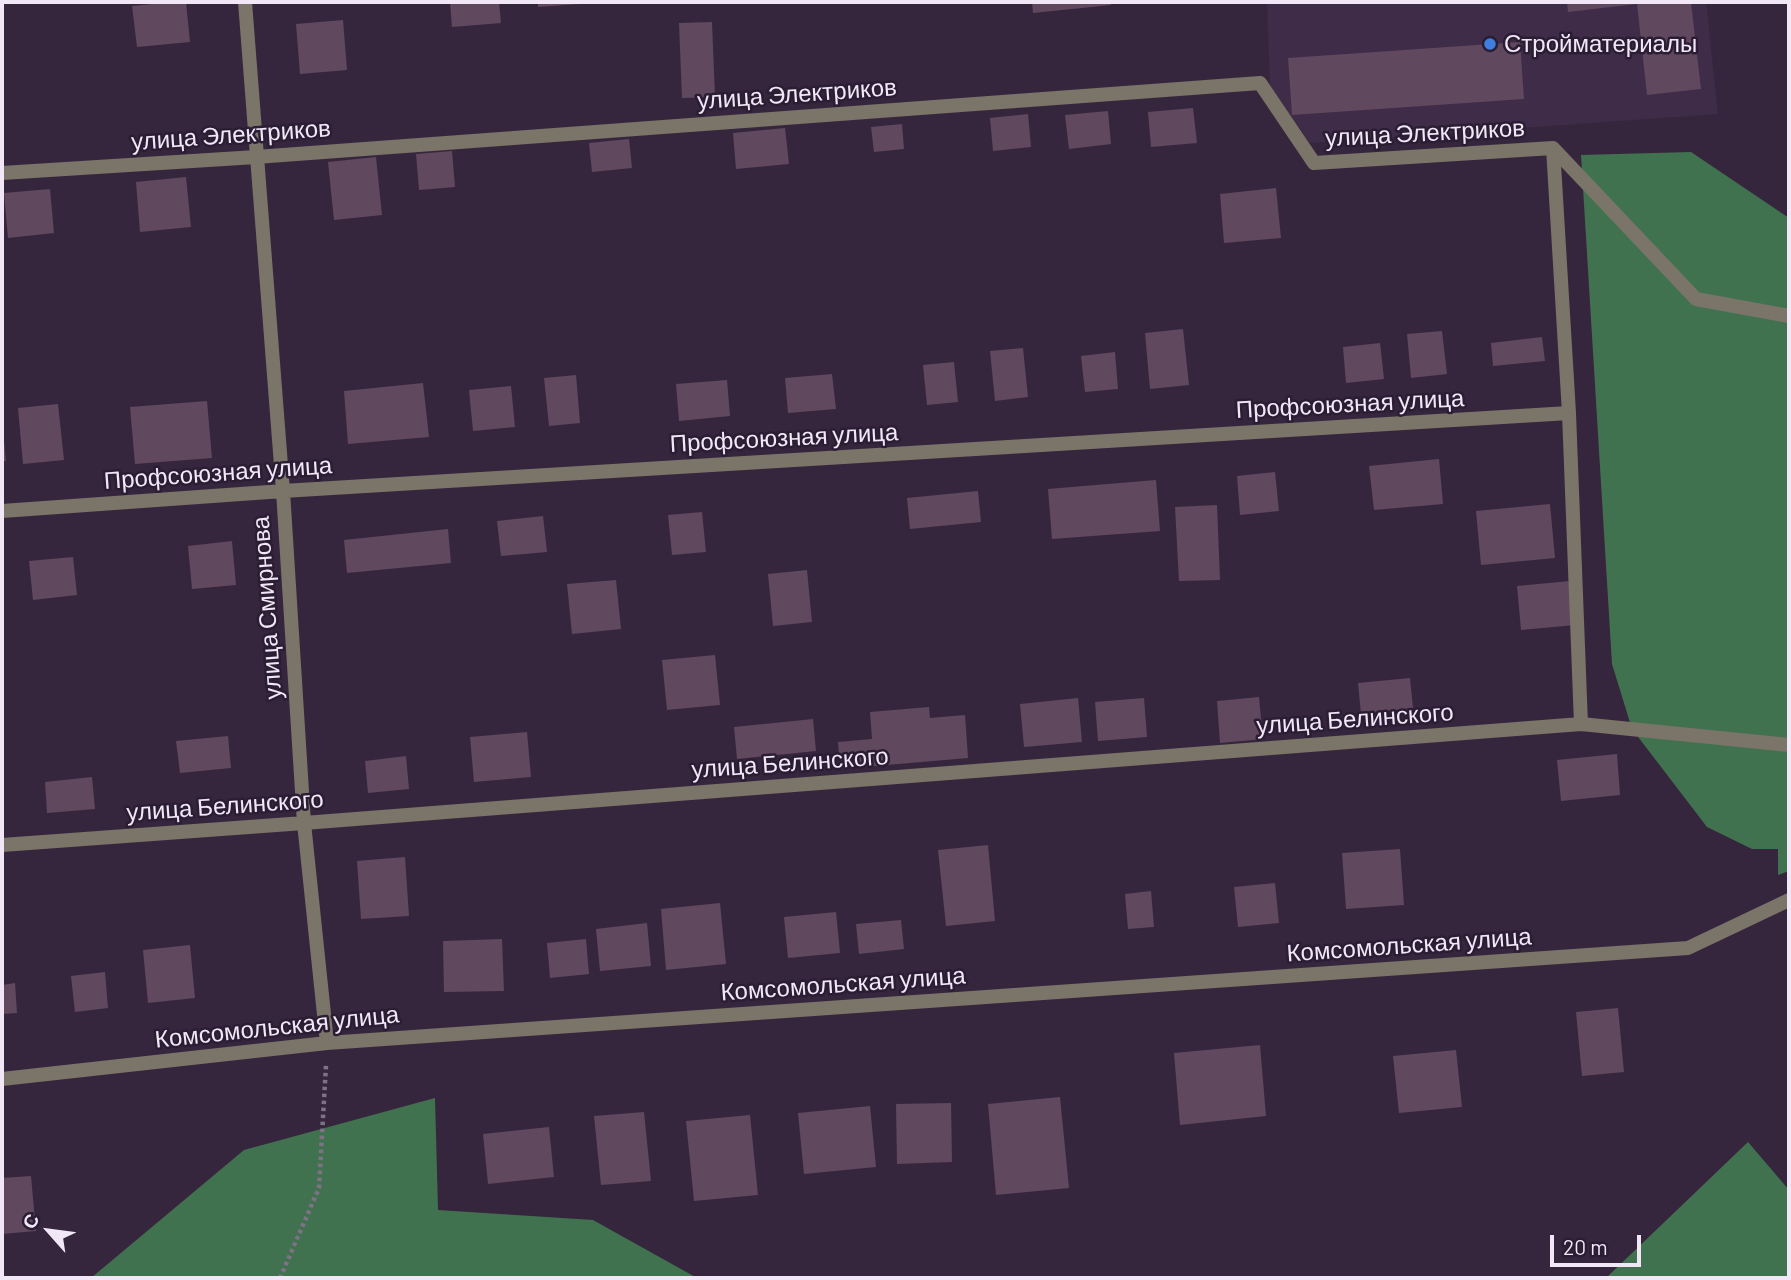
<!DOCTYPE html>
<meta charset="utf-8">
<style>
body{margin:0}
#map{position:relative;width:1791px;height:1280px;overflow:hidden;background:#36263d;font-family:Barlow,sans-serif}
canvas{display:block}
.frame{position:absolute;inset:0;border:4px solid #f1e7f7;pointer-events:none}
.north{position:absolute;left:14px;top:1196px;width:70px;height:70px;-webkit-text-stroke:5px #2b1d33;paint-order:stroke;rotate:298deg;font-size:19px;font-weight:700;line-height:28px;text-align:center;color:#f1e7f7}
.north::after{content:'';display:block;margin:auto;width:24px;height:32px;background:#f1e7f7;clip-path:polygon(50% 0,100% 100%,50% 72%,0 100%)}
.scale{position:absolute;left:1550px;top:1235px;width:91px;height:32px;box-sizing:border-box;border:4px solid #f1e7f7;border-top:0;padding-left:9px;font-size:21px;line-height:24px;white-space:nowrap;color:#f1e7f7;-webkit-text-stroke:5px #2b1d33;paint-order:stroke}
</style>
<div id="map">
<canvas width="1791" height="1280"></canvas>
<div class="frame"></div>
<div class="north">С</div>
<div class="scale">20 m</div>
</div>
<script>
const ctx = document.querySelector('canvas').getContext('2d');
ctx.lineJoin = 'round';
function fillPath(path, color) { ctx.fillStyle = color; ctx.fill(path, 'evenodd'); }
function strokePath(path, color, width, dash) { ctx.strokeStyle = color; ctx.lineWidth = width; ctx.lineCap = dash ? 'butt' : 'round'; ctx.setLineDash(dash || []); ctx.stroke(path); }
function drawText(font, color, halo, rows, align = 'center') {
  ctx.font = font + ' Barlow,sans-serif'; ctx.lineWidth = 5; ctx.setLineDash([]); ctx.textBaseline = 'middle'; ctx.strokeStyle = halo; ctx.fillStyle = color; for (const [text, x, y, turn = 0] of rows) {
    ctx.save(); ctx.translate(x, y); ctx.rotate((+turn || 0) * Math.PI / 180); ctx.textAlign = isNaN(turn) ? turn : align; if (halo) ctx.strokeText(text, 0, 0); ctx.fillText(text, 0, 0); ctx.restore();
  }
}
const built = new Path2D(`
 M1267,2H1706L1718,114L1310,143L1270,86Z`);
const forest = new Path2D(`
 M1691,152L1789,218V871L1778,875V849H1752L1707,827L1632,729L1612,664L1581,155Z
 M435,1098L438,1210L593,1220L697,1278H91L244,1150Z
 M1748,1142L1789,1190V1278H1606Z`);
const building = new Path2D(`
 M174,2H186L190,42L137,47L132,6Z
 M450,2H499L501,23L452,27Z
 M538,2H580V4L538,7Z
 M1032,2H1111V5L1033,13Z
 M1567,2H1691L1701,89L1647,95L1637,4L1568,12Z
 M343,20L347,70L300,74L296,24Z
 M712,22L715,97L682,98L679,23Z
 M1520,42L1524,99L1292,115L1288,58Z
 M1193,108L1197,143L1151,147L1148,112Z
 M1108,111L1111,144L1069,149L1065,115Z
 M1028,114L1031,147L993,151L990,118Z
 M902,124L904,149L874,152L871,127Z
 M785,128L789,164L736,169L733,133Z
 M629,139L632,168L592,172L589,143Z
 M452,151L455,187L419,190L416,154Z
 M376,157L382,215L334,220L328,162Z
 M186,177L191,227L140,232L136,182Z
 M1276,188L1281,238L1224,243L1220,194Z
 M50,189L54,233L8,238L4,193Z
 M1183,329L1189,385L1150,389L1145,333Z
 M1442,331L1447,374L1411,378L1407,334Z
 M1542,337L1545,361L1493,366L1491,343Z
 M1380,343L1384,379L1346,383L1343,347Z
 M1023,348L1028,397L995,401L990,351Z
 M1115,352L1118,389L1085,392L1081,356Z
 M954,362L958,402L927,405L923,365Z
 M832,374L836,409L788,413L785,378Z
 M576,375L580,423L549,426L544,378Z
 M727,380L730,416L679,421L676,384Z
 M423,383L429,437L348,444L344,391Z
 M511,386L515,427L473,431L469,390Z
 M207,401L212,458L135,464L130,407Z
 M58,404L64,460L23,464L18,408Z
 M2,440H4L6,461H2Z
 M1439,459L1443,504L1374,510L1369,466Z
 M1275,472L1279,511L1240,515L1237,476Z
 M1156,480L1160,531L1052,539L1048,489Z
 M978,491L981,522L910,529L907,498Z
 M1550,504L1555,558L1481,565L1476,511Z
 M1217,505L1220,580L1179,581L1175,507Z
 M702,512L706,552L672,555L668,515Z
 M543,516L547,552L501,556L497,521Z
 M448,529L451,563L347,573L344,540Z
 M232,541L236,585L192,589L188,546Z
 M73,557L77,595L33,600L29,561Z
 M807,570L812,622L773,626L768,574Z
 M616,580L621,629L572,634L567,584Z
 M1570,581L1575,625L1521,630L1517,586Z
 M715,655L720,705L667,710L662,660Z
 M1410,678L1413,708L1361,714L1358,683Z
 M1259,697L1263,739L1220,743L1217,701Z
 M1078,698L1082,742L1024,747L1020,704Z
 M1144,698L1147,737L1098,741L1095,702Z
 M929,707L930,718L965,715L968,758L840,769L838,742L872,739L870,712Z
 M813,719L816,751L737,759L734,727Z
 M527,732L531,777L474,782L470,737Z
 M228,736L231,768L180,773L176,741Z
 M1617,754L1620,795L1561,801L1557,760Z
 M406,756L409,789L368,793L365,761Z
 M92,777L95,809L47,813L45,782Z
 M988,845L995,921L946,926L938,850Z
 M1400,849L1404,905L1346,909L1342,853Z
 M405,857L409,916L361,919L357,861Z
 M1275,883L1279,923L1238,927L1234,887Z
 M1151,891L1154,927L1128,929L1125,894Z
 M720,903L726,964L666,970L661,909Z
 M836,912L840,953L788,958L784,917Z
 M901,920L904,949L859,954L856,924Z
 M647,923L651,966L600,971L596,929Z
 M502,939L504,991L444,992L443,941Z
 M586,939L589,974L550,978L547,943Z
 M190,945L195,998L148,1003L143,950Z
 M105,972L108,1008L75,1012L71,976Z
 M15,983L17,1013L2,1014V985Z
 M1618,1008L1624,1072L1582,1076L1576,1012Z
 M1260,1045L1266,1116L1180,1125L1174,1053Z
 M1456,1050L1462,1107L1399,1113L1393,1056Z
 M1060,1097L1069,1188L996,1195L988,1104Z
 M951,1103L952,1162L897,1164L896,1104Z
 M870,1106L876,1167L804,1174L798,1113Z
 M644,1112L651,1181L601,1185L594,1116Z
 M750,1115L758,1195L694,1201L686,1121Z
 M549,1127L554,1177L488,1184L483,1134Z
 M31,1176L36,1231L2,1234V1178Z`);
const path = new Path2D(`
 M280,1278L319,1188L326,1065`);
const street = new Path2D(`
 M245,2L283,491L304,823L327,1043
 M1553,148L1569,413L1581,724L1789,745
 M1553,148L1696,299L1789,316
 M2,173L256,157L1260,83L1314,163L1553,148
 M2,511L283,491L1569,413
 M2,845L304,823L1581,724
 M2,1079L327,1043L1688,948L1789,900`);
const markers = [
 [1490,44,7,"#3f7fe0"]
];
const poiNames = [
 ["Стройматериалы",1504,44]
];
const streetNames = [
 ["улица Электриков",797,94,-4],
 ["улица Электриков",1425,133,-3],
 ["улица Электриков",231,135,-4],
 ["Профсоюзная улица",1350,404,-3],
 ["Профсоюзная улица",784,438,-3],
 ["Профсоюзная улица",218,473,-4],
 ["улица Смирнова",267,608,-94],
 ["улица Белинского",1355,719,-4],
 ["улица Белинского",790,763,-4],
 ["улица Белинского",225,806,-4],
 ["Комсомольская улица",1409,945,-4],
 ["Комсомольская улица",843,984,-4],
 ["Комсомольская улица",277,1027,-6]
];
fillPath(built, '#3f2c49');
fillPath(forest, '#417250');
fillPath(building, '#60485e');
strokePath(path, '#7f7286', 4.5, [3.5, 3.5]);
strokePath(street, '#7b7468', 14);
for (const [x, y, r, color] of markers) { const dot = new Path2D(); dot.arc(x, y, r, 0, 2 * Math.PI); ctx.fillStyle = color; ctx.fill(dot); strokePath(dot, '#2b1d33', 2.5); }
drawText('24px', '#f1e7f7', '#2b1d33', poiNames, 'left');
drawText('24px', '#f1e7f7', '#2b1d33', streetNames);
</script>
